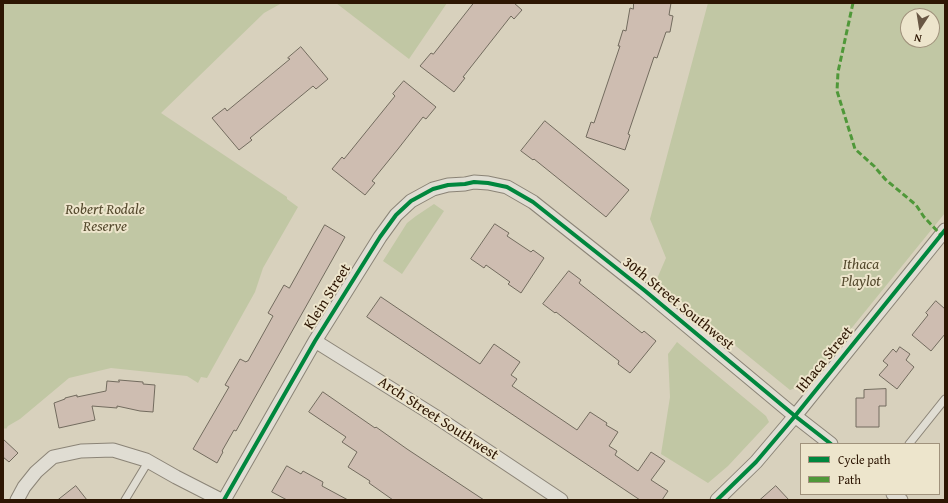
<!DOCTYPE html>
<style>
body{margin:0}
#map{position:relative;width:948px;height:503px;overflow:hidden;background:#d8d1bd;font-family:"Gentium Book Plus",serif}
canvas{display:block}
.frame{position:absolute;inset:0;border:4px solid #2d1603;pointer-events:none}
.legend{position:absolute;left:800px;top:443px;width:140px;height:52px;box-sizing:border-box;background:#ede5cc;border:1px solid #a0927c;margin:0;padding:5px 7px;list-style:none;font-size:12px;color:#2d1603}
.legend li{display:flex;align-items:center;gap:8px;height:20px}
.legend b{width:20px;border:1px solid #a0927c}
.north{position:absolute;left:900px;top:8px;width:40px;height:40px;box-sizing:border-box;background:#ede5cc;border:1px solid #a0927c;border-radius:50%;rotate:192deg;font-size:11px;font-weight:700;line-height:16px;text-align:center;color:#2d1603}
.north::after{content:'';display:block;margin:auto;width:14px;height:18px;background:#695744;clip-path:polygon(50% 0,100% 100%,50% 72%,0 100%)}
</style>
<div id="map">
<canvas width="948" height="503"></canvas>
<div class="frame"></div>
<ul class="legend">
<li><b style="height:5px;background:#00873e"></b>Cycle path</li>
<li><b style="height:5px;background:#4f9839"></b>Path</li>
</ul>
<div class="north">N</div>
</div>
<script>
const ctx = document.querySelector('canvas').getContext('2d');
ctx.lineJoin = 'round';
function fillPath(path, color) { ctx.fillStyle = color; ctx.fill(path, 'evenodd'); }
function strokePath(path, color, width, dash) { ctx.strokeStyle = color; ctx.lineWidth = width; ctx.lineCap = dash ? 'butt' : 'round'; ctx.setLineDash(dash || []); ctx.stroke(path); }
function drawText(font, color, halo, rows, align = 'center') {
  ctx.font = font + ' "Gentium Book Plus",serif'; ctx.lineWidth = 4; ctx.setLineDash([]); ctx.textBaseline = 'middle'; ctx.strokeStyle = halo; ctx.fillStyle = color; for (const [text, x, y, turn = 0] of rows) {
    ctx.save(); ctx.translate(x, y); ctx.rotate((+turn || 0) * Math.PI / 180); ctx.textAlign = isNaN(turn) ? turn : align; if (halo) ctx.strokeText(text, 0, 0); ctx.fillText(text, 0, 0); ctx.restore();
  }
}
const green = new Path2D(`
 M3,3H282L264,13L161,113L287,197V199L298,207L263,268L255,292L207,378L201,377L198,383L187,376L111,368L69,378L20,419L8,426L6,429L5,428L3,430Z
 M336,3H447L409,59Z
 M708,3H945V213L807,383L790,390L656,281L666,258L650,219ZM908,16H932V40H908Z
 M434,204L444,211L402,274L383,261L407,223L416,216Z
 M677,342L766,416L769,422L728,466L708,483L661,454L670,397L668,354Z`);
const building = new Path2D(`
 M474,3H514L522,10L514,19L511,16L463,77L465,78L454,92L420,66L431,53L433,54Z
 M634,3H671L669,15L673,16L670,32H666L657,58L654,57L628,134L630,135L625,150L586,137L591,122L594,123L620,46H618L623,30L626,31L630,8L633,9Z
 M301,47L328,79L316,89L313,86L250,138L252,140L239,150L212,118L225,108L227,111L290,59L288,58Z
 M404,81L436,107L426,119L423,117L398,149L372,181L375,183L365,195L332,169L342,157L344,159L395,96L393,94Z
 M545,121L629,190L606,217L534,159L533,160L521,151Z
 M495,224L509,233L507,236L531,252L533,250L544,258L521,293L508,284L510,282L486,265L484,268L471,259Z
 M325,225L345,237L236,431L234,430L222,451L223,452L217,463L193,449L229,387L225,385L240,359L246,362L247,361H248L273,316L268,313L284,285L289,288Z
 M569,271L581,280L579,283L642,333L644,331L656,341L630,373L618,364L619,361L556,312L555,313L543,304Z
 M381,297L480,364L494,344L520,362L511,375L517,379L512,386L577,430L590,412L607,423L606,425L618,432L609,446L617,451L615,455L638,471L651,452L665,461L651,480L668,491L662,500H640L367,317Z
 M936,301L945,309V334L931,351L912,335L928,315L926,313Z
 M900,347L910,354L906,360L914,367L897,389L879,375L888,365L883,361L893,349L896,352Z
 M119,380L143,382V384L155,385L153,412L140,411L117,406V408L92,406L95,420L59,428L54,403L65,399V398L77,395V397L106,391L107,381L119,382Z
 M886,389V406H879V427H856V398H864V390Z
 M323,392L375,428L376,427L407,449L484,500H393L369,483L370,481L348,467L357,452L342,442L346,437L309,412Z
 M3,439L18,453L9,462L3,457Z
 M287,466L301,474L303,471L323,482L322,486L348,500H287L272,492Z
 M76,486L87,500H58Z
 M776,486L789,500H760Z`);
const lane = new Path2D(`
 M909,444L945,399
 M125,500L148,462`);
const street = new Path2D(`
 M315,341L435,416L561,500
 M893,494L901,500
 M17,500L24,487L36,472L53,457L81,451L113,450L146,460L176,477L221,500
 M224,500L315,341L380,237L396,215L411,201L433,189L448,185L465,184L474,182L488,183L507,187L533,202L644,290L795,416L831,444
 M717,500L756,462L795,416L945,230`);
const quiet = new Path2D(`
 M853,3L838,72L837,91L855,149L874,166L885,179L916,205L924,217L941,235`);
const cycleway = new Path2D(`
 M224,500L315,341L380,237L396,215L411,201L433,189L448,185L465,184L474,182L488,183L507,187L533,202L644,290L795,416L831,444
 M717,500L756,462L795,416L945,230`);
const parkNames = [
 ["Robert Rodale",105,210],
 ["Reserve",105,227],
 ["Ithaca",861,265],
 ["Playlot",861,282]
];
const streetNames = [
 ["Klein Street",328,297,-58],
 ["30th Street Southwest",678,304,39],
 ["Ithaca Street",825,360,-51],
 ["Arch Street Southwest",438,419,33]
];
fillPath(green, '#c1c7a4');
fillPath(building, '#cebdb1');
strokePath(building, '#726b5e', 1);
strokePath(lane, '#8b8477', 9);
strokePath(street, '#8b8477', 15);
strokePath(lane, '#e0ddd3', 7);
strokePath(street, '#e0ddd3', 13);
strokePath(quiet, '#4f9839', 3, [6, 3]);
strokePath(cycleway, '#00873e', 4);
drawText('italic 15px', '#54492d', '#ede5cc', parkNames);
drawText('15px', '#2d1603', '#ede5cc', streetNames);
</script>
